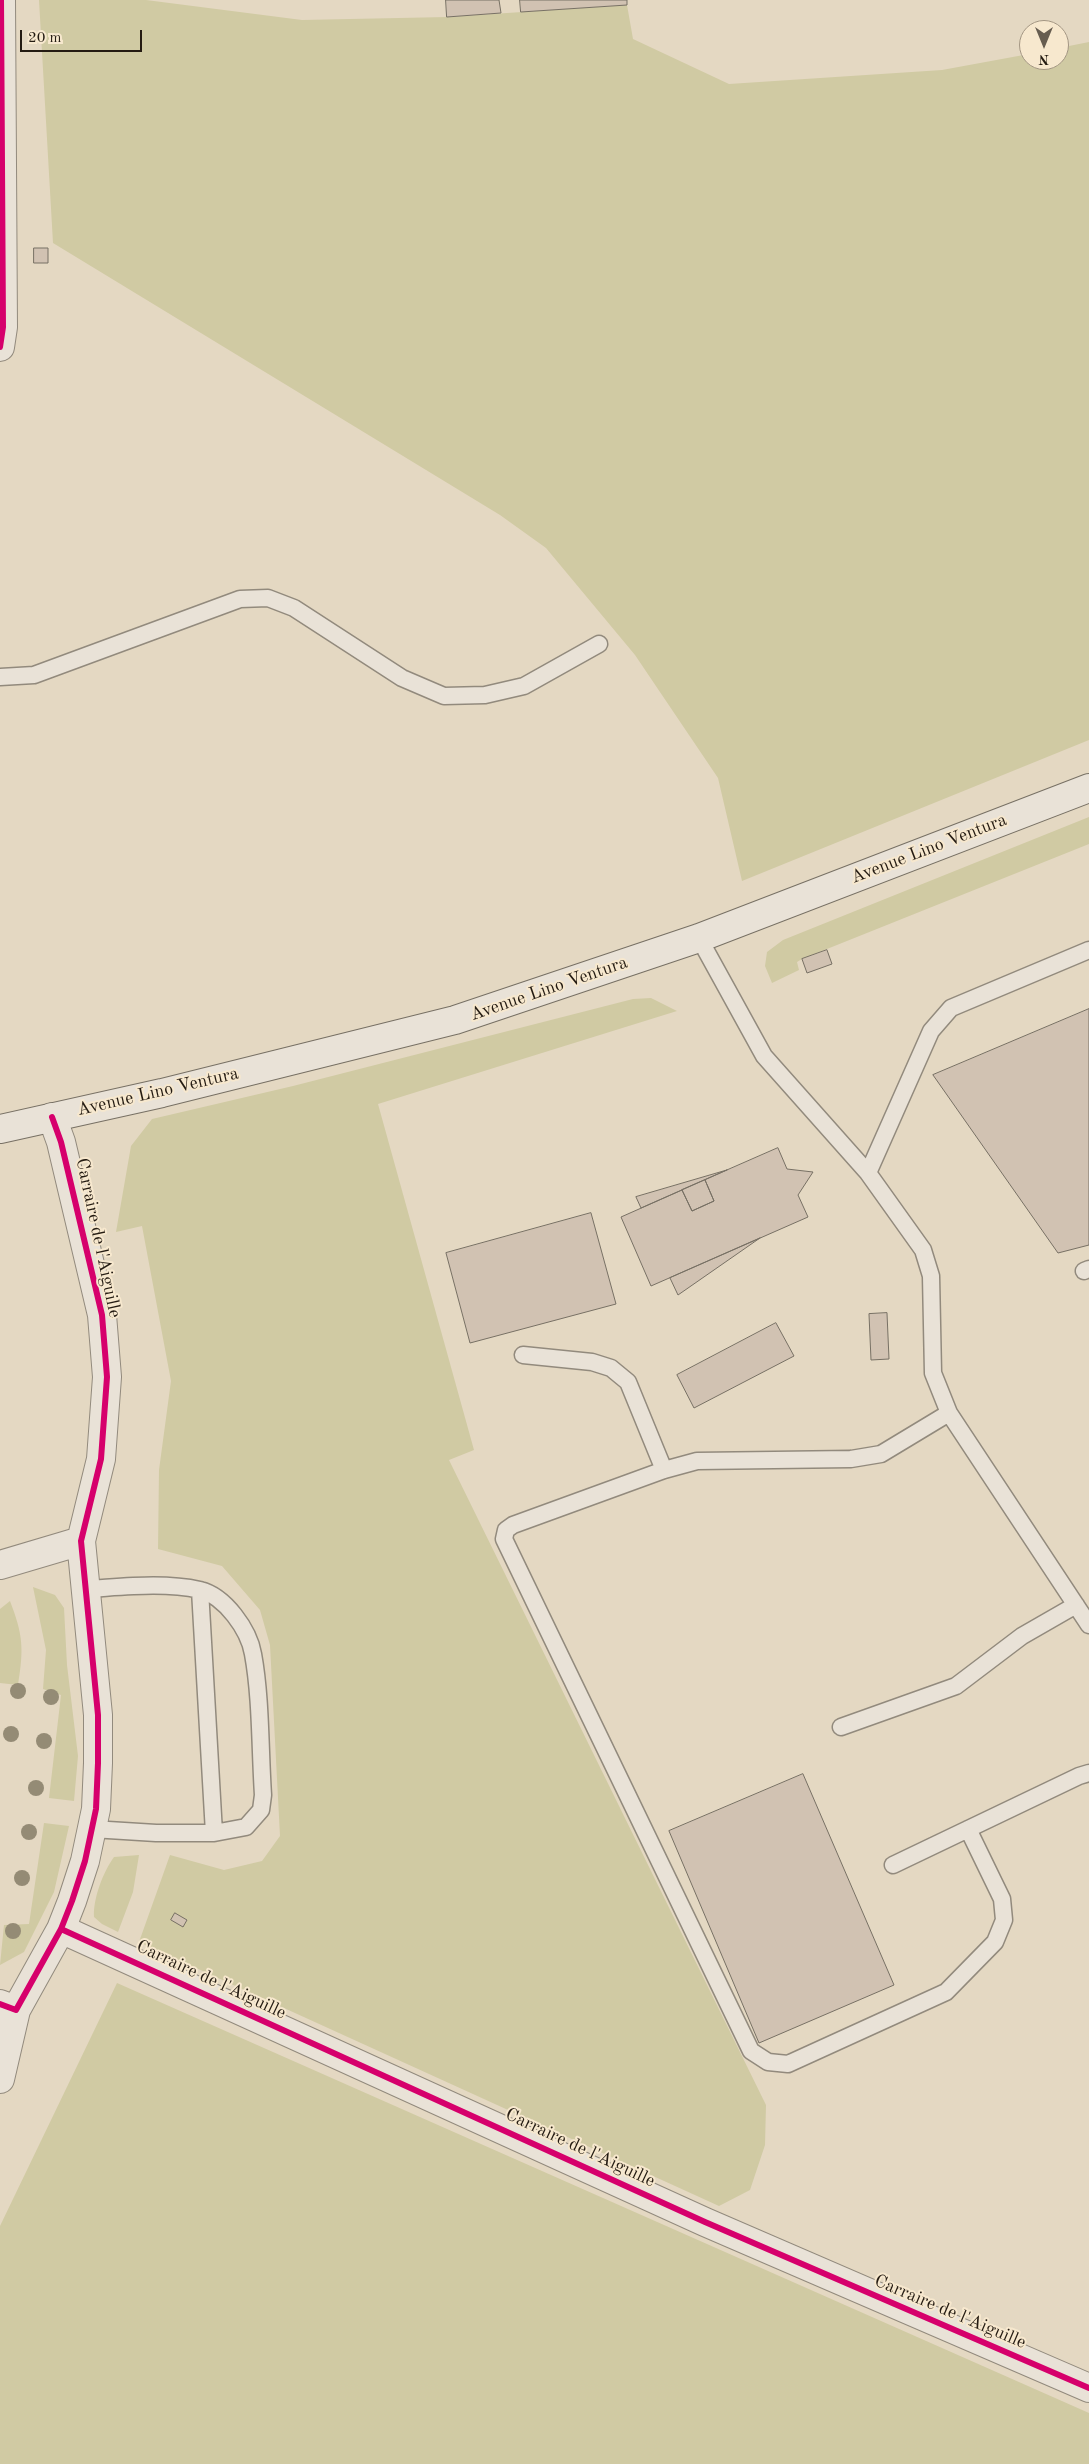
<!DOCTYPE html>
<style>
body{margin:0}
#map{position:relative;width:1089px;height:2464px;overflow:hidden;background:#e4d8c2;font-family:"Old Standard TT",serif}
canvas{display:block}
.north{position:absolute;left:1019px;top:20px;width:50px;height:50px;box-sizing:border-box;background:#f7e8ce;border:1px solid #a39683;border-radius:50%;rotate:180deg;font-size:14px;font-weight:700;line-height:20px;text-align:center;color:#241b12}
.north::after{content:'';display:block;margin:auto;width:18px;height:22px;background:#675d50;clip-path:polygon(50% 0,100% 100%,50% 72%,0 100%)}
.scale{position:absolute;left:20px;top:30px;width:122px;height:22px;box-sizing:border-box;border:2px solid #241b12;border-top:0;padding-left:6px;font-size:15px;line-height:18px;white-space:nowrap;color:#241b12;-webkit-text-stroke:4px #f7e8ce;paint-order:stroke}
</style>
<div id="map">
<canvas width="1089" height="2464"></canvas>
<div class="north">N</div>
<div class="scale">20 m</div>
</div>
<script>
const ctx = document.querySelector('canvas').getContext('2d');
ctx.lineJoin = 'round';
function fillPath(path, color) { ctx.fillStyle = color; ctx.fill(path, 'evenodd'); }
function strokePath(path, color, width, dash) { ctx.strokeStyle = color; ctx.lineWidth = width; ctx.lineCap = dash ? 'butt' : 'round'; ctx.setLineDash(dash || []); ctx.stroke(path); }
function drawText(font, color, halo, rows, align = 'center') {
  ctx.font = font + ' "Old Standard TT",serif'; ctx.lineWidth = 4; ctx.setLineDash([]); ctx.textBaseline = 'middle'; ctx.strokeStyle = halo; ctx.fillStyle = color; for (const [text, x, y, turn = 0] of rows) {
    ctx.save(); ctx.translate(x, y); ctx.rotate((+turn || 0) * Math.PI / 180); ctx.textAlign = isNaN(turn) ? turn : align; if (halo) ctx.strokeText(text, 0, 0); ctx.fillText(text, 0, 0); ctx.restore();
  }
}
const green = new Path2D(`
 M39,0H146L302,20L447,17L627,5L633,39L729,84L942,70L1029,54V60H1059V48L1089,42V740L742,881L718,778L635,655L546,548L500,515L53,243Z
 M1089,817V844L802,959L797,962L799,970L772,983L765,966L767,952L783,940Z
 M651,998L677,1011L378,1104L474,1450L449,1460L766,2105L765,2145L750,2190L719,2206L139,1942L170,1855L224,1870L262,1861L280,1836L270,1645L260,1610L222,1566L158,1549L159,1470L171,1381L142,1226L116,1232L131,1146L152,1119L293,1086L633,999Z
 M33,1587L55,1595L64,1608L67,1665L78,1756L74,1801L49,1798L61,1695L43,1689L46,1650Z
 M10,1601C23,1635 24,1648 18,1685L0,1683V1609Z
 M44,1823L69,1826L54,1892L24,1952L0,1965L4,1925L29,1924Z
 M139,1855L133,1892L118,1932L102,1924L94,1917C93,1899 103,1872 114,1857Z
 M117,1983L1089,2413V2464H0V2226Z`);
const building = new Path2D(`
 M446,0H499L501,13L447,17Z
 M520,0H627V5L521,12Z
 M34,248H48V263H34Z
 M827,950L832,964L807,973L802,959Z
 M1089,1009V1245L1058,1253L933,1075Z
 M778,1148L787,1169L813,1172L798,1195L808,1217L651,1286L621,1217L682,1190L692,1211L714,1201L705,1180Z
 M727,1170L641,1208L636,1197Z
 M705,1180L714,1201L692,1211L682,1190Z
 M591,1213L616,1304L470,1343L446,1253Z
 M760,1238L678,1295L670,1278Z
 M887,1313L889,1359L871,1360L869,1314Z
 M776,1323L794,1356L694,1408L677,1375Z
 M803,1774L894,1985L759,2043L669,1831Z
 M175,1913L187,1920L183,1927L171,1920Z`);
const lane = new Path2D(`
 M0,677L34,675L240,599L268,598L294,608L402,678L444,696L485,695L524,686L599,644
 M699,938L764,1056L868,1173L923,1250L931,1276L933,1373L949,1413L1089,1625
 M868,1173L931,1031L951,1008L1089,950
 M1084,1271L1089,1269
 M523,1355L592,1362L611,1368L628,1382L664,1470
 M949,1413L881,1454L851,1459L697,1461L664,1470L513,1525L506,1530L504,1539L751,2051L768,2062L788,2064L946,1992L995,1942L1004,1920L1002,1899L968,1829
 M86,1589C123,1587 163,1582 200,1590C225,1596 249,1630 253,1654C261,1697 260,1750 263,1795L261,1810L246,1827L214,1833H156L92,1829
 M200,1590L214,1833
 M841,1727L956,1686L1022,1636L1076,1605
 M893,1865L1079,1776L1089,1773`);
const street = new Path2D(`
 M0,347L3,327L1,0
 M0,1565L81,1541
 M61,1929L705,2222L1089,2388
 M0,2004L16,2010L61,1929L72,1901L85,1861L96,1809L98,1763V1715L81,1541L101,1459L107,1377L102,1315L61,1142L52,1117
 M0,2079L16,2010`);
const secondary = new Path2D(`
 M0,1129L162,1093L455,1020L699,938L1089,788`);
const cycleway = new Path2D(`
 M0,347L3,327L1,0
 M61,1929L705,2222L1089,2388
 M0,2004L16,2010L61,1929L72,1901L85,1861L96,1809L98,1763V1715L81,1541L101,1459L107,1377L102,1315L61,1142L52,1117`);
const trees = [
 [18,1691],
 [51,1697],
 [11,1734],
 [44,1741],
 [36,1788],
 [29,1832],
 [22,1878],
 [13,1931]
];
const streetNames = [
 ["Avenue Lino Ventura",929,849,-21],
 ["Avenue Lino Ventura",549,989,-19],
 ["Avenue Lino Ventura",158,1092,-13],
 ["Carraire de l'Aiguille",98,1238,78],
 ["Carraire de l'Aiguille",211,1980,25],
 ["Carraire de l'Aiguille",580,2148,25],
 ["Carraire de l'Aiguille",950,2312,23]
];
fillPath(green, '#d0caa3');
fillPath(building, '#d1c2b2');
strokePath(building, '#777064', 1);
strokePath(lane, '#928a7d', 19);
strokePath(street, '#928a7d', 30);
strokePath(secondary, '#777064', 30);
strokePath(lane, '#e9e2d7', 16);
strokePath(street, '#e9e2d7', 28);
strokePath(secondary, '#e9e2d7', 28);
strokePath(cycleway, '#d6006c', 6);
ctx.fillStyle = '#948b75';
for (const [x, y] of trees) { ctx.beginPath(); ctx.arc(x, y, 8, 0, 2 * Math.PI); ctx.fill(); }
drawText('18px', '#241b12', '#f7e8ce', streetNames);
</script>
